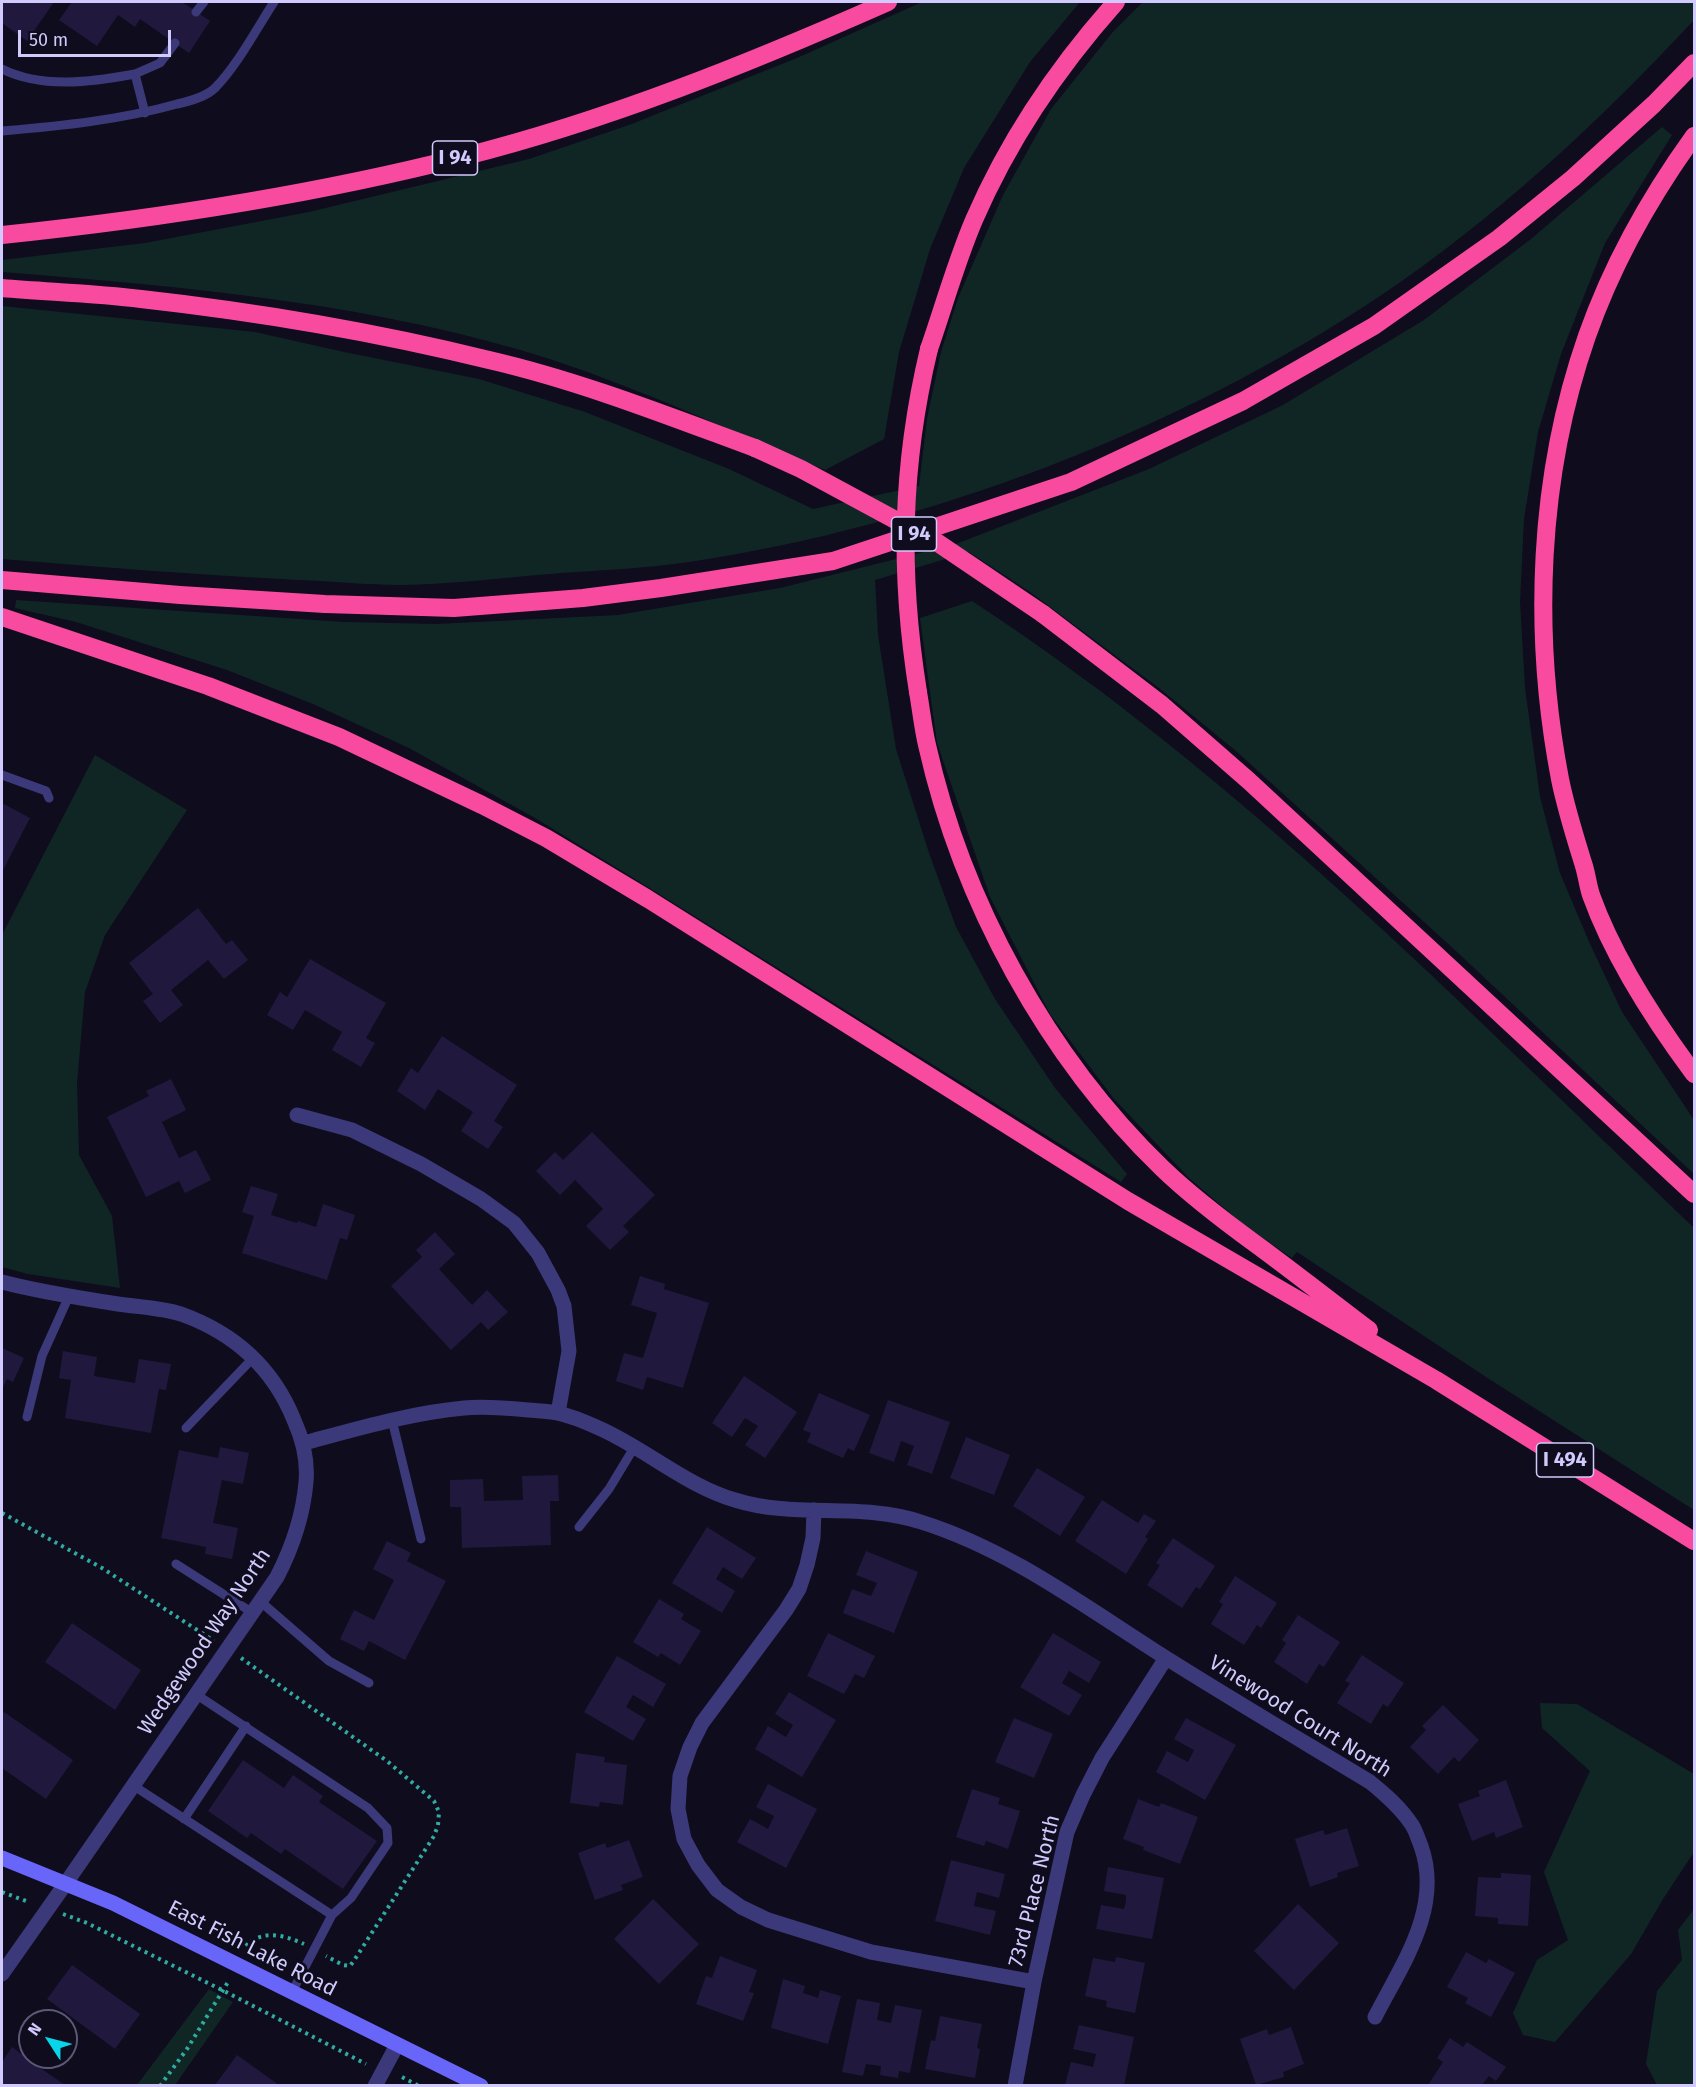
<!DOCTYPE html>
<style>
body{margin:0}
#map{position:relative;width:1696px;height:2087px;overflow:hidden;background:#0f0c1d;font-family:"Fira Sans",sans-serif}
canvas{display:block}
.frame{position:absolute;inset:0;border:3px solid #d0cafd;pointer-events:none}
.north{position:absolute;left:18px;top:2009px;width:60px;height:60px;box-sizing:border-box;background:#0f0c1d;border:2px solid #5c5877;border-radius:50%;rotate:306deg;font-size:16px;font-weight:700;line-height:24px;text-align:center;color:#d0cafd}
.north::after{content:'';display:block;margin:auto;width:21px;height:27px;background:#09d5ea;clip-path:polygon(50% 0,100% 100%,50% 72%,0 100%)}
.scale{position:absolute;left:18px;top:30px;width:153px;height:27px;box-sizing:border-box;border:3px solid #d0cafd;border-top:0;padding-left:8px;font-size:18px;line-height:21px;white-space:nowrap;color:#d0cafd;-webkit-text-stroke:4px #0f0c1d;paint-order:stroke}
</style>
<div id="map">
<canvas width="1696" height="2087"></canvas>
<div class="frame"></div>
<div class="north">N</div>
<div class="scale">50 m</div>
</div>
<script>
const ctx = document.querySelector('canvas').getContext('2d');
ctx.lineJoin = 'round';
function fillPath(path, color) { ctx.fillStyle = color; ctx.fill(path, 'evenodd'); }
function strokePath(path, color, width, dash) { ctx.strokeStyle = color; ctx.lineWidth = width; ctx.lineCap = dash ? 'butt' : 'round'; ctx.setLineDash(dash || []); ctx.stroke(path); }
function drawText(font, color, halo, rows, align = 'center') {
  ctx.font = font + ' "Fira Sans",sans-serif'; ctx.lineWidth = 6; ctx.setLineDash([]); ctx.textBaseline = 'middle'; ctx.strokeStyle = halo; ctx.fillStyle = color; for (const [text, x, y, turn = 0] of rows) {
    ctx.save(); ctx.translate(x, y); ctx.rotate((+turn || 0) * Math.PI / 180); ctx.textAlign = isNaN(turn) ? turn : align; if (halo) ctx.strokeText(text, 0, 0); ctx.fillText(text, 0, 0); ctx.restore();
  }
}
const green = new Path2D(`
 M922,2H1080L1030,62L964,168L930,249L899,352L884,439L825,470C736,433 648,392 556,361C377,303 188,287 2,272V260L145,243L309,212L529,159L629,125L797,58Z
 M1143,2H1694V20C1599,122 1496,218 1380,296C1178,431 929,526 689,562C643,569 596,570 550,574C501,578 451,584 401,585C367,585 333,581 299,580C200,575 101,567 2,559V306L255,332L344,352L479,379L585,412L729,469L813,509L919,486L927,419L941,352L958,298L1003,195L1051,109L1112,33Z
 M1662,127L1672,135L1605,243L1561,354L1538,432L1524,519L1520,602L1525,688L1540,797L1560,873L1590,944L1622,1012L1694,1120V1174L1456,951L1236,751L1159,688L1030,592L969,552L875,580L878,635L896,749L929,853L956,927L995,999L1055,1088L1127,1174L1121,1182L635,879L535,818L409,748L313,704L227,670L76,622L15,608L16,600L344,622L437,624L618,615L780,588L956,544L1149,469L1283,405L1424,320L1531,239Z
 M972,601C1239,775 1465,1008 1694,1228V1510L1486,1377L1297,1252L1292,1258L1244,1225L1189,1178L1114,1099L1050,1014L990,897L937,743L920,618Z
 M95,755L187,810L105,935L85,992L77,1083L79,1155L112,1216L120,1288L28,1274L2,1267V935Z
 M1540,1703L1577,1704L1694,1774V1852L1663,1899L1631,1954L1555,2042L1523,2035L1513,2013L1537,1960L1568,1940L1544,1872L1590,1771L1542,1728Z
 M1694,1909V2085H1657L1646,2064L1657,1991L1682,1960L1678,1930Z
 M209,1989L233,2002L175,2085H137Z`);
const building = new Path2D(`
 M2,2H54L27,41L2,23Z
 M72,2H182L210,21L189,53L140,19L135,27L118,15L97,46L59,20Z
 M2,803L30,818L2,872Z
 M198,908L226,944L232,940L248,960L224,979L208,960L171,990L183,1005L160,1023L143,1001L153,994L129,963Z
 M310,959L386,1003L366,1038L375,1043L361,1067L332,1050L342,1032L305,1010L293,1030L267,1015L280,992L287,997Z
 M442,1036L517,1085L494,1121L503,1127L488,1149L461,1131L473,1112L438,1089L425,1110L397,1091L411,1068L418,1073Z
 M171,1079L186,1110L162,1122L179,1158L196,1150L211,1180L185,1193L179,1181L146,1197L107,1117L149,1096L146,1091Z
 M592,1132L655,1195L623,1226L629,1232L610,1250L586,1226L603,1209L575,1180L560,1195L536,1171L555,1152L563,1160Z
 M251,1186L278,1194L271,1215L297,1223L298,1221L316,1227L323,1204L355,1215L347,1240L340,1238L327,1280L242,1253L254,1216L242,1212Z
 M435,1232L455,1254L439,1269L472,1305L487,1290L508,1312L488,1330L481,1322L451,1350L391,1286L422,1257L416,1250Z
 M640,1276L665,1284L664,1289L709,1303L683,1388L647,1377L643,1390L616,1381L624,1353L643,1358L657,1313L631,1305Z
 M2,1348L24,1358L13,1382L7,1379L2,1389Z
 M63,1351L97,1357L94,1376L135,1383L139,1359L171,1364L166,1390L159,1389L151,1433L65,1418L71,1380L59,1378Z
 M744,1376L797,1412L765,1458L745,1445L758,1426L745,1418L732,1437L712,1423Z
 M819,1393L870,1415L854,1451L848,1448L843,1458L807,1442L811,1433L803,1430Z
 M888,1400L950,1422L932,1474L907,1465L914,1446L901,1441L894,1462L869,1453Z
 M966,1437L1010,1455L994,1495L950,1478Z
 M220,1447L249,1453L243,1484L222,1480L213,1523L238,1528L232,1559L205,1554L206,1547L161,1538L179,1450L218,1458Z
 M1037,1468L1085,1497L1060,1536L1013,1506Z
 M558,1475L559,1501H550L551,1545L462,1548L461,1507H450V1480L483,1479L484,1501L523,1500L522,1476Z
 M1102,1500L1138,1523L1144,1514L1156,1521L1145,1537L1148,1539L1126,1574L1075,1541Z
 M707,1527L756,1558L742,1579L723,1567L716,1579L735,1591L722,1613L672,1583Z
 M1173,1538L1215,1566L1200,1589L1196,1587L1182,1608L1147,1585L1160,1565L1156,1563Z
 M387,1541L411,1553L407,1561L446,1581L405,1660L369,1641L364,1651L340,1639L354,1610L374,1620L394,1580L373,1569Z
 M866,1551L918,1572L894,1633L843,1613L852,1589L871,1596L877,1583L856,1575Z
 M1235,1576L1277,1603L1261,1628L1257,1625L1244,1645L1211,1624L1223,1604L1219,1602Z
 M659,1599L684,1614L681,1619L701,1631L680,1665L661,1653L658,1657L633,1642Z
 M1298,1615L1340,1642L1324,1667L1319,1664L1307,1684L1274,1662L1286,1643L1282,1640Z
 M72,1623L141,1670L115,1710L45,1662Z
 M828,1633L875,1656L864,1678L855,1674L844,1694L807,1676Z
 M1053,1633L1101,1662L1089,1683L1069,1671L1065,1678L1062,1683L1082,1695L1069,1716L1020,1687Z
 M1362,1655L1404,1683L1388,1707L1383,1704L1371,1724L1337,1703L1350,1683L1345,1681Z
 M617,1656L666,1684L653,1707L633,1695L626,1707L646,1719L633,1741L584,1712Z
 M789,1692L836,1720L802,1777L755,1749L768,1726L786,1737L793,1725L775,1714Z
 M1443,1705L1479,1740L1459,1762L1454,1757L1438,1774L1410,1747L1426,1730L1422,1726Z
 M4,1712L73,1760L46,1799L2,1768V1716Z
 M1014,1718L1053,1734L1034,1778L995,1762Z
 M1186,1718L1236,1745L1205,1800L1156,1772L1167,1751L1188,1762L1194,1750L1174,1739Z
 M576,1753L605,1757L604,1762L627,1765L623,1805L600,1802L599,1807L570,1803Z
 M243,1760L284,1788L293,1775L323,1796L319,1802L377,1841L343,1889L285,1849L281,1854L251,1833L247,1838L208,1811Z
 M1506,1780L1523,1827L1496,1838L1494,1832L1472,1841L1458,1804L1480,1796L1478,1791Z
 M768,1784L817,1809L786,1868L737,1842L750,1819L768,1829L774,1816L756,1807Z
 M972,1789L1000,1798L998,1804L1020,1811L1008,1849L986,1841L984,1846L956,1837Z
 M1138,1799L1159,1807L1161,1803L1198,1817L1180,1864L1143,1850L1144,1847L1123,1839Z
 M1347,1828L1359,1866L1337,1873L1338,1877L1310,1887L1295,1839L1323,1830L1325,1835Z
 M629,1840L643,1877L621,1885L623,1890L595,1900L578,1853L605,1843L607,1848Z
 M951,1860L1005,1874L999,1898L977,1892L974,1906L996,1911L990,1935L935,1921Z
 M1108,1867L1164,1878L1152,1939L1096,1929L1101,1905L1124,1909L1126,1901V1895L1104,1891Z
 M1501,1873L1531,1875L1528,1926L1498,1924V1918L1475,1916L1478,1877L1501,1878Z
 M653,1899L699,1944L659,1984L614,1939Z
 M1298,1904L1339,1943L1294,1990L1254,1951Z
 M1466,1952L1486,1963L1489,1959L1515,1973L1491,2017L1465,2003L1468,1998L1447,1987Z
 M720,1956L757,1970L749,1992L754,1993L743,2021L696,2004L706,1976L712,1978Z
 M1116,1957L1145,1963L1135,2013L1106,2007L1107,2001L1085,1996L1093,1958L1115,1962Z
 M72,1965L140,2014L115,2049L47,1999Z
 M783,1979L805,1986L803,1993L810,1995L818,1998L820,1990L841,1996L828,2044L771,2028Z
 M857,1999L880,2003L877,2020L891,2023L895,2005L922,2010L910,2073L899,2071L898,2078L880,2075L881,2066L866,2064L863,2076L842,2072Z
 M940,2016L982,2024L977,2048L980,2049L975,2078L925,2069L931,2040L935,2041Z
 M1079,2025L1134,2037L1124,2085H1065L1071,2062L1093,2067L1096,2054L1073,2049Z
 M1291,2027L1304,2064L1283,2072L1284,2077L1256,2085L1240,2039L1267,2029L1269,2035Z
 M1450,2038L1463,2047L1467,2042L1506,2067L1496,2081L1489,2076L1482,2085H1428L1443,2062L1437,2058Z
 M12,2047L46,2072L65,2085H2V2062Z
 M237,2055L279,2085H215Z`);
const path = new Path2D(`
 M2,1513L102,1568L214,1641
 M241,1658L387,1761L434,1801L439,1812L438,1825L434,1836L355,1959L350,1966L343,1965L326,1956
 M2,1892L26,1901
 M63,1914L87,1923L224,1991L366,2064
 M246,1946C262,1929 284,1935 304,1944
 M402,2077L419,2086
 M160,2086L187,2049L228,1982`);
const lane = new Path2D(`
 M196,12L204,2
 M2,69C42,89 92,82 135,74L145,113
 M135,74L160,63L175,43
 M2,131C61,126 120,120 177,104C190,101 206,97 215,88C237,66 257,28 274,2
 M2,775L46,791L49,798
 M27,1417L42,1356L69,1296
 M392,1420L421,1539
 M186,1428L254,1357
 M579,1527L609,1489L635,1446
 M176,1564L253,1613
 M261,1602L329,1661L369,1683
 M197,1695L368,1808L387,1828L388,1843L351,1898L332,1915
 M134,1786L332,1915L292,1992
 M184,1819L246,1726`);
const street = new Path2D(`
 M297,1115L352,1130L421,1164L481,1199L514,1223L538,1253L558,1290L564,1306L569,1351L558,1413
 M2,1282C40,1292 79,1298 118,1304C139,1307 162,1308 181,1314C234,1333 273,1368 294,1420C303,1440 308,1460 306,1482C303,1517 293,1546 277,1577L66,1883L2,1974
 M304,1443C356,1429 410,1413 464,1408C485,1406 507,1408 528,1410C538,1411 548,1411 557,1413C572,1416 588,1423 601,1429C647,1450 687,1486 735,1500C795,1519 861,1502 921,1522C1007,1549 1080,1603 1155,1651C1226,1696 1299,1739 1370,1782C1386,1795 1401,1808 1412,1825C1416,1831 1418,1839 1421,1846C1443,1908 1402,1964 1375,2017
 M814,1510L813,1538L807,1565L799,1589L786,1610L702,1723L690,1747L680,1776L678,1809L684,1839L698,1865L717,1890L741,1907L768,1920L871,1952L1034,1982
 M375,2086L397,2045
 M1015,2086L1034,1982L1067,1832L1083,1795L1102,1758L1166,1658`);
const secondary = new Path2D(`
 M2,1858L113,1903L481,2086`);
const highway = new Path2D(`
 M1694,136C1650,197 1612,265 1587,336C1538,476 1532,633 1560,779C1566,809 1575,837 1584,866C1587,876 1588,886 1591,895C1614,959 1654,1020 1694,1074
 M2,235C156,219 312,195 462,157C609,120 750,63 888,2
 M2,288C48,292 95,293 141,299C258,312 375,332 489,360C580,381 668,416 755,448
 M929,349C944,306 956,262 974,220C1009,139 1058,67 1116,2
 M2,580L180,595L325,604L454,608L583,598L661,588L833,561L1071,482L1243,401L1304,366L1374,326L1499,238L1573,178L1654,104L1694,63
 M1043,614L1162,705L1249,781L1694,1194
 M2,617L208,686L339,737L482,805L546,838L648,899L1128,1201L1436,1380L1694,1541
 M918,692C921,709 923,728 927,745C962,901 1047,1057 1162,1168C1192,1197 1224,1221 1257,1245C1295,1273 1332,1302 1369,1330`);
const highwayBridge = new Path2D(`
 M755,448L801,469L938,543L1043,614
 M918,692C899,573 901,466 929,349`);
const shields = [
 [455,158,45],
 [914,534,45],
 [1565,1460,57]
];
const shieldNames = [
 ["I 94",455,158],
 ["I 94",914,534],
 ["I 494",1565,1460]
];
const streetNames = [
 ["Wedgewood Way North",205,1642,-56],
 ["Vinewood Court North",1300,1717,32],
 ["73rd Place North",1035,1891,-76],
 ["East Fish Lake Road",252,1949,27]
];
fillPath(green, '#102625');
fillPath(building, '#20193d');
strokePath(path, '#31aaa2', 4, [3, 4.5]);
strokePath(lane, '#3b397a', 9);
strokePath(street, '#3b397a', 15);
strokePath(secondary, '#6865f9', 15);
strokePath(highway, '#f84a9f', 18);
strokePath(highwayBridge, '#f84a9f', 18);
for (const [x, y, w] of shields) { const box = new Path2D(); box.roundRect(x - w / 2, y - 17, w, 34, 4.5); ctx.fillStyle = '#0f0c1d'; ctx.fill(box); strokePath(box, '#d0cafd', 1.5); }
drawText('bold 20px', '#d0cafd', null, shieldNames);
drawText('21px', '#d0cafd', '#0f0c1d', streetNames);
</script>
